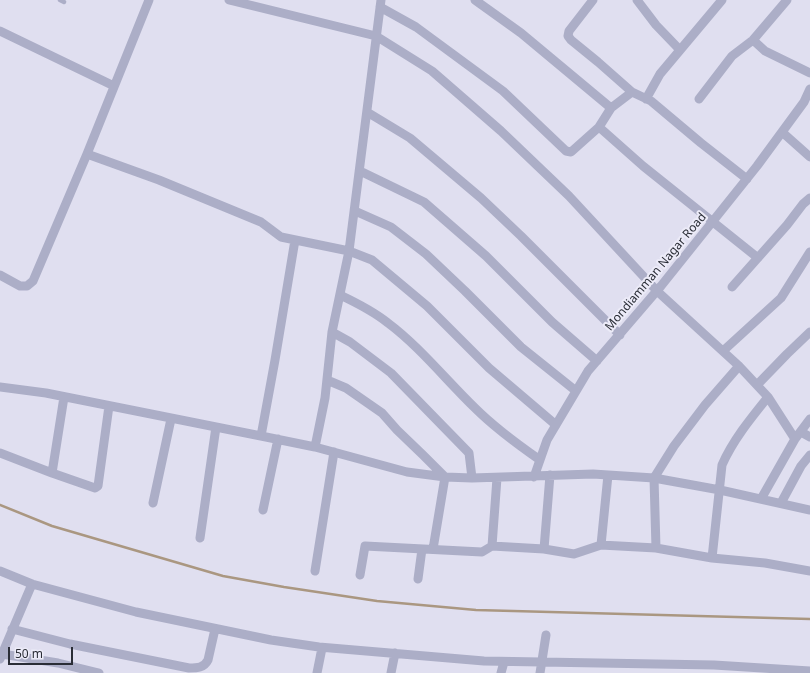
<!DOCTYPE html>
<style>
body{margin:0}
#map{position:relative;width:810px;height:673px;overflow:hidden;background:#e0dff0;font-family:"Noto Sans",sans-serif}
canvas{display:block}
.scale{position:absolute;left:8px;top:647px;width:65px;height:18px;box-sizing:border-box;border:2px solid #2a2d36;border-top:0;padding-left:5px;font-size:12px;line-height:14px;white-space:nowrap;color:#2a2d36;-webkit-text-stroke:3px #ecebf8;paint-order:stroke}
</style>
<div id="map">
<canvas width="810" height="673"></canvas>
<div class="scale">50 m</div>
</div>
<script>
const ctx = document.querySelector('canvas').getContext('2d');
ctx.lineJoin = 'round';
function strokePath(path, color, width, dash) { ctx.strokeStyle = color; ctx.lineWidth = width; ctx.lineCap = dash ? 'butt' : 'round'; ctx.setLineDash(dash || []); ctx.stroke(path); }
function drawText(font, color, halo, rows, align = 'center') {
  ctx.font = font + ' "Noto Sans",sans-serif'; ctx.lineWidth = 4; ctx.setLineDash([]); ctx.textBaseline = 'middle'; ctx.strokeStyle = halo; ctx.fillStyle = color; for (const [text, x, y, turn = 0] of rows) {
    ctx.save(); ctx.translate(x, y); ctx.rotate((+turn || 0) * Math.PI / 180); ctx.textAlign = isNaN(turn) ? turn : align; if (halo) ctx.strokeText(text, 0, 0); ctx.fillText(text, 0, 0); ctx.restore();
  }
}
const stream = new Path2D(`
 M0,505L52,526L223,576L284,587L377,601L476,610L810,619`);
const lane = new Path2D(`
 M60,0L64,2`);
const street = new Path2D(`
 M229,0L376,36L432,71L501,131L569,196L657,291L739,366L768,397L795,439
 M475,0L521,33L611,108
 M593,0L569,31L568,36L571,40L598,62L632,92
 M637,0L656,25L680,50
 M380,7L416,27L503,91L566,151L571,152L599,127L611,108L632,92L651,101L701,143L747,179
 M0,31L114,86
 M753,40L765,51L810,73
 M646,99L660,74L722,0
 M699,99L732,56L753,40L787,0
 M367,112L410,138L481,198L521,236L620,335
 M599,127L643,166L758,258
 M782,132L810,157
 M87,154L159,180L261,222L281,237L349,251L372,260L427,306L489,368L556,425
 M360,171L424,202L486,256L552,322L597,361
 M355,211L391,227L426,254L465,291L521,347L576,391
 M0,275L20,286H27L33,281L87,154L149,0
 M732,287L787,225L803,204L810,198
 M340,295C357,303 373,311 388,323C420,347 446,380 475,408C495,428 517,444 540,460
 M332,332L350,342L391,373L469,453L472,478
 M723,351L781,298L810,252
 M327,380L346,388L382,413L397,430L423,455L445,477L433,549
 M757,385L787,354L810,332
 M0,387L46,393L266,437L315,447L407,472L445,477L472,478L593,474L654,478L720,490L810,510
 M801,432L810,437
 M261,436L275,360L295,240
 M315,447L325,398L332,332L349,251L381,0
 M0,453L52,473L95,488L98,486L109,406
 M52,473L64,397
 M534,477L547,440L588,371L661,286L757,166L804,102L810,89
 M761,499L795,439L810,419
 M153,503L171,419
 M781,503L801,466L810,455
 M263,510L278,439
 M200,538L216,427
 M601,545L608,475
 M492,546L497,478
 M656,548L654,478L674,446L705,405L739,366
 M544,549L550,475
 M712,558L722,465C733,440 751,418 768,397
 M0,571L32,584L136,612L271,640L319,647L484,661L714,665L810,671
 M315,571L334,452
 M360,575L365,546L482,552L492,546L544,549L574,554L601,545L656,548L712,558L765,563L810,571
 M418,579L422,549
 M12,629L70,644L189,668C197,668 204,668 208,660L215,629
 M2,654L58,663L99,673
 M0,659L32,584
 M317,673L322,648
 M391,673L395,653
 M501,673L504,662
 M540,673L546,635`);
const streetNames = [
 ["Mondiamman Nagar Road",656,272,-50]
];
strokePath(stream, '#aa9781', 2.5);
strokePath(lane, '#acaec7', 4.5);
strokePath(street, '#acaec7', 9);
drawText('12px', '#2a2d36', '#ecebf8', streetNames);
</script>
